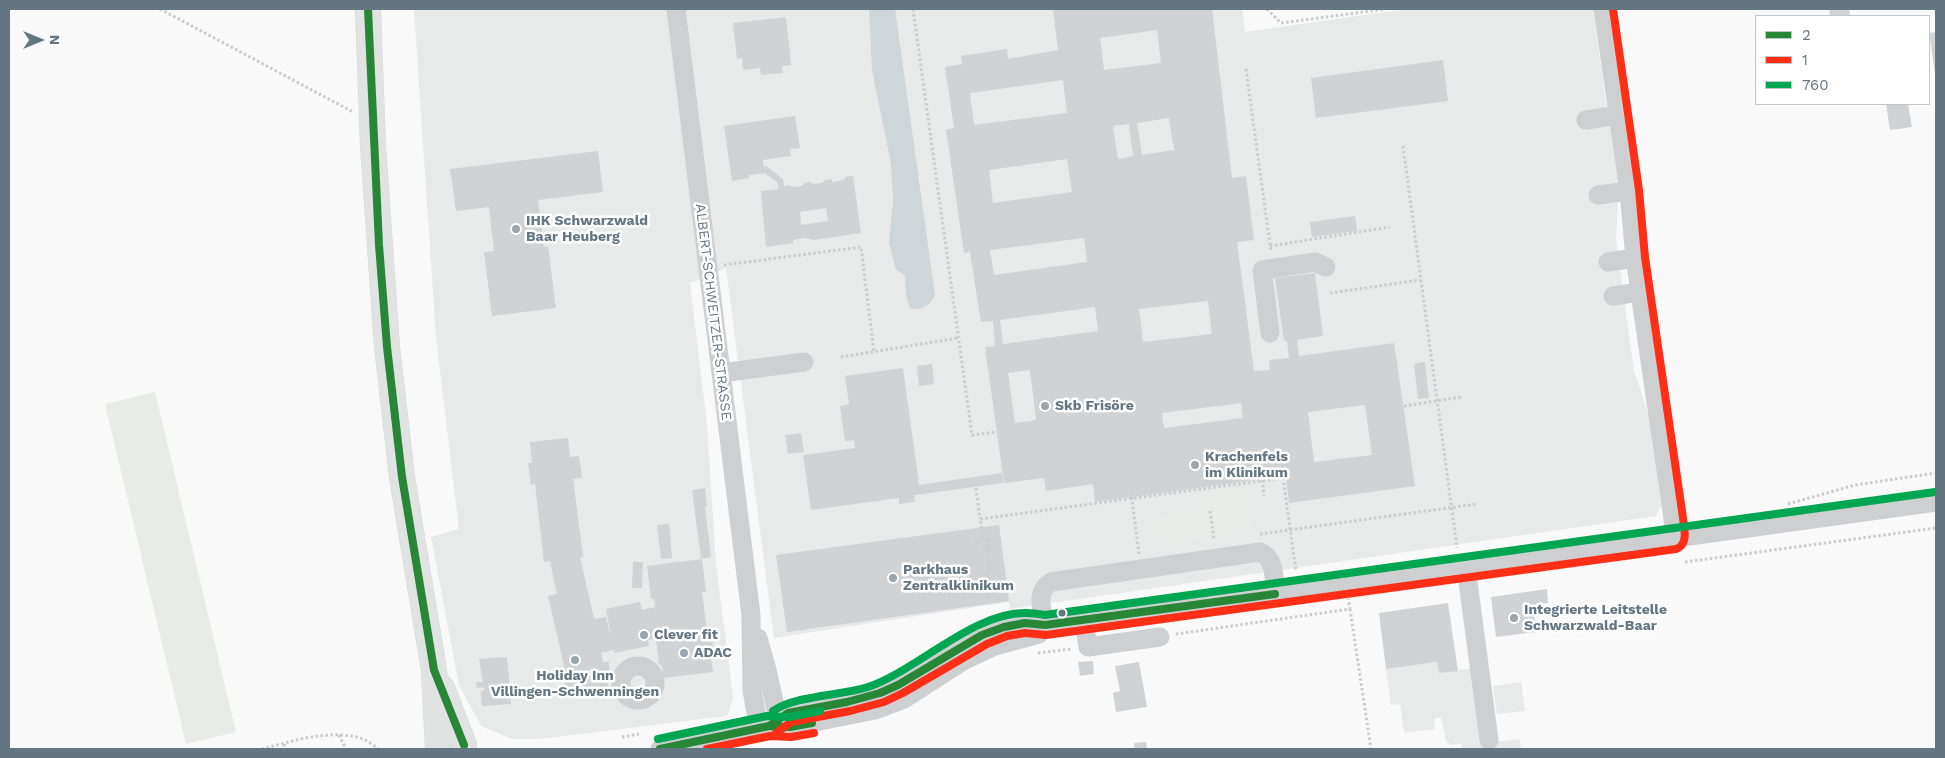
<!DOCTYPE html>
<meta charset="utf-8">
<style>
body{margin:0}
#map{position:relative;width:1945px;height:758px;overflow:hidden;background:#f9f9f9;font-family:"Work Sans",sans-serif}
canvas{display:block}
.frame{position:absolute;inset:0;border:10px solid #657683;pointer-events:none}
.legend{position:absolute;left:1755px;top:15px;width:175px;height:90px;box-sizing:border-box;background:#fff;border:1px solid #c1c8cd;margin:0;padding:6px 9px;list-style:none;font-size:15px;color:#657683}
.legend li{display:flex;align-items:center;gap:10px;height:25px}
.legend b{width:25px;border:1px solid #c1c8cd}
.north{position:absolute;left:15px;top:15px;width:50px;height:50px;-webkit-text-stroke:4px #fff;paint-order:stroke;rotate:90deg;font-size:14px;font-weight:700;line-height:20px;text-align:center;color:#657683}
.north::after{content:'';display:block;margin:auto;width:18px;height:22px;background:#657683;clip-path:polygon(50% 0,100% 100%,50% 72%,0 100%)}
</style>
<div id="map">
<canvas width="1945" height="758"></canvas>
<div class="frame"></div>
<ul class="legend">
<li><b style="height:6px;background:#288736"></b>2</li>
<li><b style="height:6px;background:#ff2e17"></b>1</li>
<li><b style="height:6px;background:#00a651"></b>760</li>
</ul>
<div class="north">N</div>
</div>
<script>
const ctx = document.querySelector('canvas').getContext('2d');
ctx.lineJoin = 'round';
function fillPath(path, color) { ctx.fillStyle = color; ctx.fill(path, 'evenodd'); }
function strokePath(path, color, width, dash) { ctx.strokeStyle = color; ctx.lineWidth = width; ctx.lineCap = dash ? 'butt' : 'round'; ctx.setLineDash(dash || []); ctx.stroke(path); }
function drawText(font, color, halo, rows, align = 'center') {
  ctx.font = font + ' "Work Sans",sans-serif'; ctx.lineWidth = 5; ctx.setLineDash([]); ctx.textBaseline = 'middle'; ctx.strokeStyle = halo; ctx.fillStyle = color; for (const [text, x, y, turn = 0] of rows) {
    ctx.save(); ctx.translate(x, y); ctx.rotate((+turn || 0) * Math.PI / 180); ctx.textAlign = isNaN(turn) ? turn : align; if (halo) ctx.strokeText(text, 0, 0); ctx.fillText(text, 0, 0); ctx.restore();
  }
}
const built = new Path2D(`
 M414,9H1242L1245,32L1406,9H1593L1607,111L1612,129L1619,182L1616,239L1634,371L1649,416L1661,506L1656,516L1010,609L1009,602L774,638L726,268L690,283L707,425L716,564L733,698L727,716L540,739H512L481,726L459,685L431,537L459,529L436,337Z
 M1437,662L1439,673L1475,668L1485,743L1520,739L1521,749H1462L1461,744L1451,745L1446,741L1441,717L1434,719L1435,729L1404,733L1400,704L1391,705L1386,669Z
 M1521,682L1525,711L1497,714L1493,686Z`);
const green = new Path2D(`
 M155,392L236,732L186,744L105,404Z
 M1245,487L1251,531L1164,542L1161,518L1212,511L1210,492Z`);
const water = new Path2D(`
 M869,9H895L935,295C930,306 922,311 910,308L906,295L905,275L896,270L889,243L893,201L891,164L872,70Z`);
const building = new Path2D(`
 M1053,9H1212L1232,178L1246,176L1254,240L1237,242L1254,371L1270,370L1269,360L1289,358L1287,341H1284L1275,278L1315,273L1323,336L1297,340L1299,356L1394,343L1415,486L1289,503L1286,476L1095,502L1093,484L1046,491L1044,478L1004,483L985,347L995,346L993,321L981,322L970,252L964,253L946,130L954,128L945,67L962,64L961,56L1007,49L1008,59L1058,50ZM1157,30L1161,63L1104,70L1100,38ZM1063,80L1067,113L974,125L970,93ZM1169,118L1174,150L1142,155L1137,123ZM1129,124L1133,156L1118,159L1113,126ZM1067,159L1072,192L993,203L989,170ZM1084,238L1087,262L994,275L990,250ZM1208,301L1212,334L1143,342L1139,309ZM1095,307L1098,331L1003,344L1000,320ZM1030,370L1036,420L1015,423L1008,373ZM1241,403L1243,418L1164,428L1162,413ZM1365,405L1372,455L1314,462L1308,412Z
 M1829,9H1849L1850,16H1830Z
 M786,17L791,65L782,66L783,73L761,75L760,68L743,70L742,58L737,59L733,23Z
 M1936,32V73H1935L1929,33Z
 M1443,60L1448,101L1316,118L1311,78Z
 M1886,104H1908L1912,127L1890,130Z
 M795,116L800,148L790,149L791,156L763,160L764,167L766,166L783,179L784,186L791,185V187L802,186L805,183L811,182L812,184L822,183L825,180L832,179V182L843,180L846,177L853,176L861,233L814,240L805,238L793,240V243L766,247L761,191L778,189L777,182L765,173L749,175V178L732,181L724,126ZM826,208L828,221L801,225L800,212Z
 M598,151L603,192L538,200L544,247H548L556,308L492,316L484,252L494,251L489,207L456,211L450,169Z
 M1355,216L1357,231L1312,237L1310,222Z
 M1425,362L1429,398L1418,399L1414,364Z
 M932,364L934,384L919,386L917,366Z
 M903,368L919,485L1002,473L1003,483L914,495L915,502L899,504V498L811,510L803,455L855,448L854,440L845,441L840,406L849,404L845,376Z
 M801,433L804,452L788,454L785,435Z
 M568,438L570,457L579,456L582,478L573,479L583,557H580L594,619L606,617L612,641L606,609L640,602L642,610L655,607L654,599H651L647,566L702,559L706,592H702L707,631L711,630L714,658H711L713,672L663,678L662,665H659L656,639H652L648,640L649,646L614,653V650L601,653L603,662H609V672H605L610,693L564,691L566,674L548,596L557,594L550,561L544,562L535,484L531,485L528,463H532L530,442Z
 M705,488L707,506L705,507L711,557L701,559L692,490Z
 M669,524L672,558L661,559L657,525Z
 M999,525L1009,601L787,632L776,555Z
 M633,562H643L642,588H632Z
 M1547,589L1548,603L1533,605L1536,632L1496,637L1491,597Z
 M1448,603L1458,671L1439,673L1437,662L1386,669L1379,613Z
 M507,657L511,704L482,706L481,691H484V687L477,688L476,682H483L479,659Z
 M1093,661L1094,674L1080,676L1078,662Z
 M1139,662L1147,707L1116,712L1113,693L1120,691L1115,666Z
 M1146,742L1147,749H1135L1134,743Z`);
const path = new Path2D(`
 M160,9L353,112
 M913,9L972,435L997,432
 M1267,9L1281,23L1386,9
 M1246,69L1271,252
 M1403,146L1457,548
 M1270,246L1390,227
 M724,265L861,247L874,352
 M1330,293L1420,280
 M841,357L958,338
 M1404,406L1462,397
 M1262,475L1264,496
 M976,488L980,519
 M1131,492L1139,554
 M1788,504L1855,485L1936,473
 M1210,511L1214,540
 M1260,534L1477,504
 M975,548L977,541L983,540L980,519L1283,478L1296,571
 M1685,562L1936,528
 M981,584L988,582L986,572L990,570C988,560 990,550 988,539L983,540
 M1350,609L1371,749
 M1176,634L1350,609L1348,599
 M1038,653L1072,649
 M339,735L346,749
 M622,737L639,734
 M284,744L286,749
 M262,749C293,741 331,728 363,739C368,741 374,746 379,749`);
const minor = new Path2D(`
 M676,9L751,615L752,691L759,728
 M1603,9L1629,191L1635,258L1673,519L1675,539
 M1586,120L1619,115
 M1598,195L1629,191
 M1608,262L1635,258
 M1613,296L1640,292
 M1270,333L1262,270L1315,262L1326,267
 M721,373L804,362
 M1466,567L1489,740
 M1084,620L1088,647L1160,637
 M1045,625C1042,610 1035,592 1051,582L1260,552C1276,559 1274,579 1275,594
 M758,638L767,670L778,719
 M621 683a17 17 0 1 1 34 0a17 17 0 1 1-34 0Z
 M769,726C774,722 781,716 788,713C796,711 805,710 814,708C836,704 859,700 880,693C927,677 993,609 1045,625L1936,502
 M660,749L769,726L790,727L875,710L904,699L963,661L995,646L1039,634L1045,625`);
const major = new Path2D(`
 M368,9L373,146L387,347L402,477L434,670L438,749
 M442,688L464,745`);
const bus1 = new Path2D(`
 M368,9L379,245L387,347L402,477L434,670L464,745
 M769,726L788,713L847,702L880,693L898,685L982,635L1004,627L1025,623L1045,625L1275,594
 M660,749L769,726L790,727L812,723`);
const bus2 = new Path2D(`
 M775,734L791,722L850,711L884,702L903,693L987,644L1007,636L1025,633L1046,635L1676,549C1689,544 1684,529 1683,518L1645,257L1639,190L1613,9
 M707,749L770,736L791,737L814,733`);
const bus3 = new Path2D(`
 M773,711C797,695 840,696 868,687C918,670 973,612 1026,613C1032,613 1039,614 1045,615L1935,492
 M658,739L767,716L789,717L820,711`);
const markers = [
 [516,229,5,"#99a4ac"],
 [1045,406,5,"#99a4ac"],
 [1195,465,5,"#99a4ac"],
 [893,578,5,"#99a4ac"],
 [1062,613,4.5,"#657683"],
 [1514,618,5,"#99a4ac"],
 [644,635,5,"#99a4ac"],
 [684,653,5,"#99a4ac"],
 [575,660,5,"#99a4ac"]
];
const poiNames = [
 ["IHK Schwarzwald",526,221],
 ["Baar Heuberg",526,237],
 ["Skb Frisöre",1055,406],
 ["Krachenfels",1205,457],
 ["im Klinikum",1205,473],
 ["Parkhaus",903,570],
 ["Zentralklinikum",903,586],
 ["Integrierte Leitstelle",1524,610],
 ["Schwarzwald-Baar",1524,626],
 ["Clever fit",654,635],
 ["ADAC",694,653],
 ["Holiday Inn",575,676,"center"],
 ["Villingen-Schwenningen",575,692,"center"]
];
const streetNames = [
 ["ALBERT-SCHWEITZER-STRASSE",713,312,83]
];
fillPath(built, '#e8e9e9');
fillPath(green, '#e8ebe6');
fillPath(water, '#ced6d9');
fillPath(building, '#d0d2d3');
strokePath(major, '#d5d6d7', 26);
strokePath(path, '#cbcccd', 3, [2.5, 2.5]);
strokePath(minor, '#cecfd0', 19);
strokePath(major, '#e1e2e2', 25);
strokePath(bus1, '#288736', 8);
strokePath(bus2, '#ff2e17', 8);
strokePath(bus3, '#00a651', 8);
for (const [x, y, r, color] of markers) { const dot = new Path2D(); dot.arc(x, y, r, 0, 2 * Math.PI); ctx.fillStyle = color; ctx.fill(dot); strokePath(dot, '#fff', 2); }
drawText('bold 14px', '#657683', '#fff', poiNames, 'left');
drawText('14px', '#657683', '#fff', streetNames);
</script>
